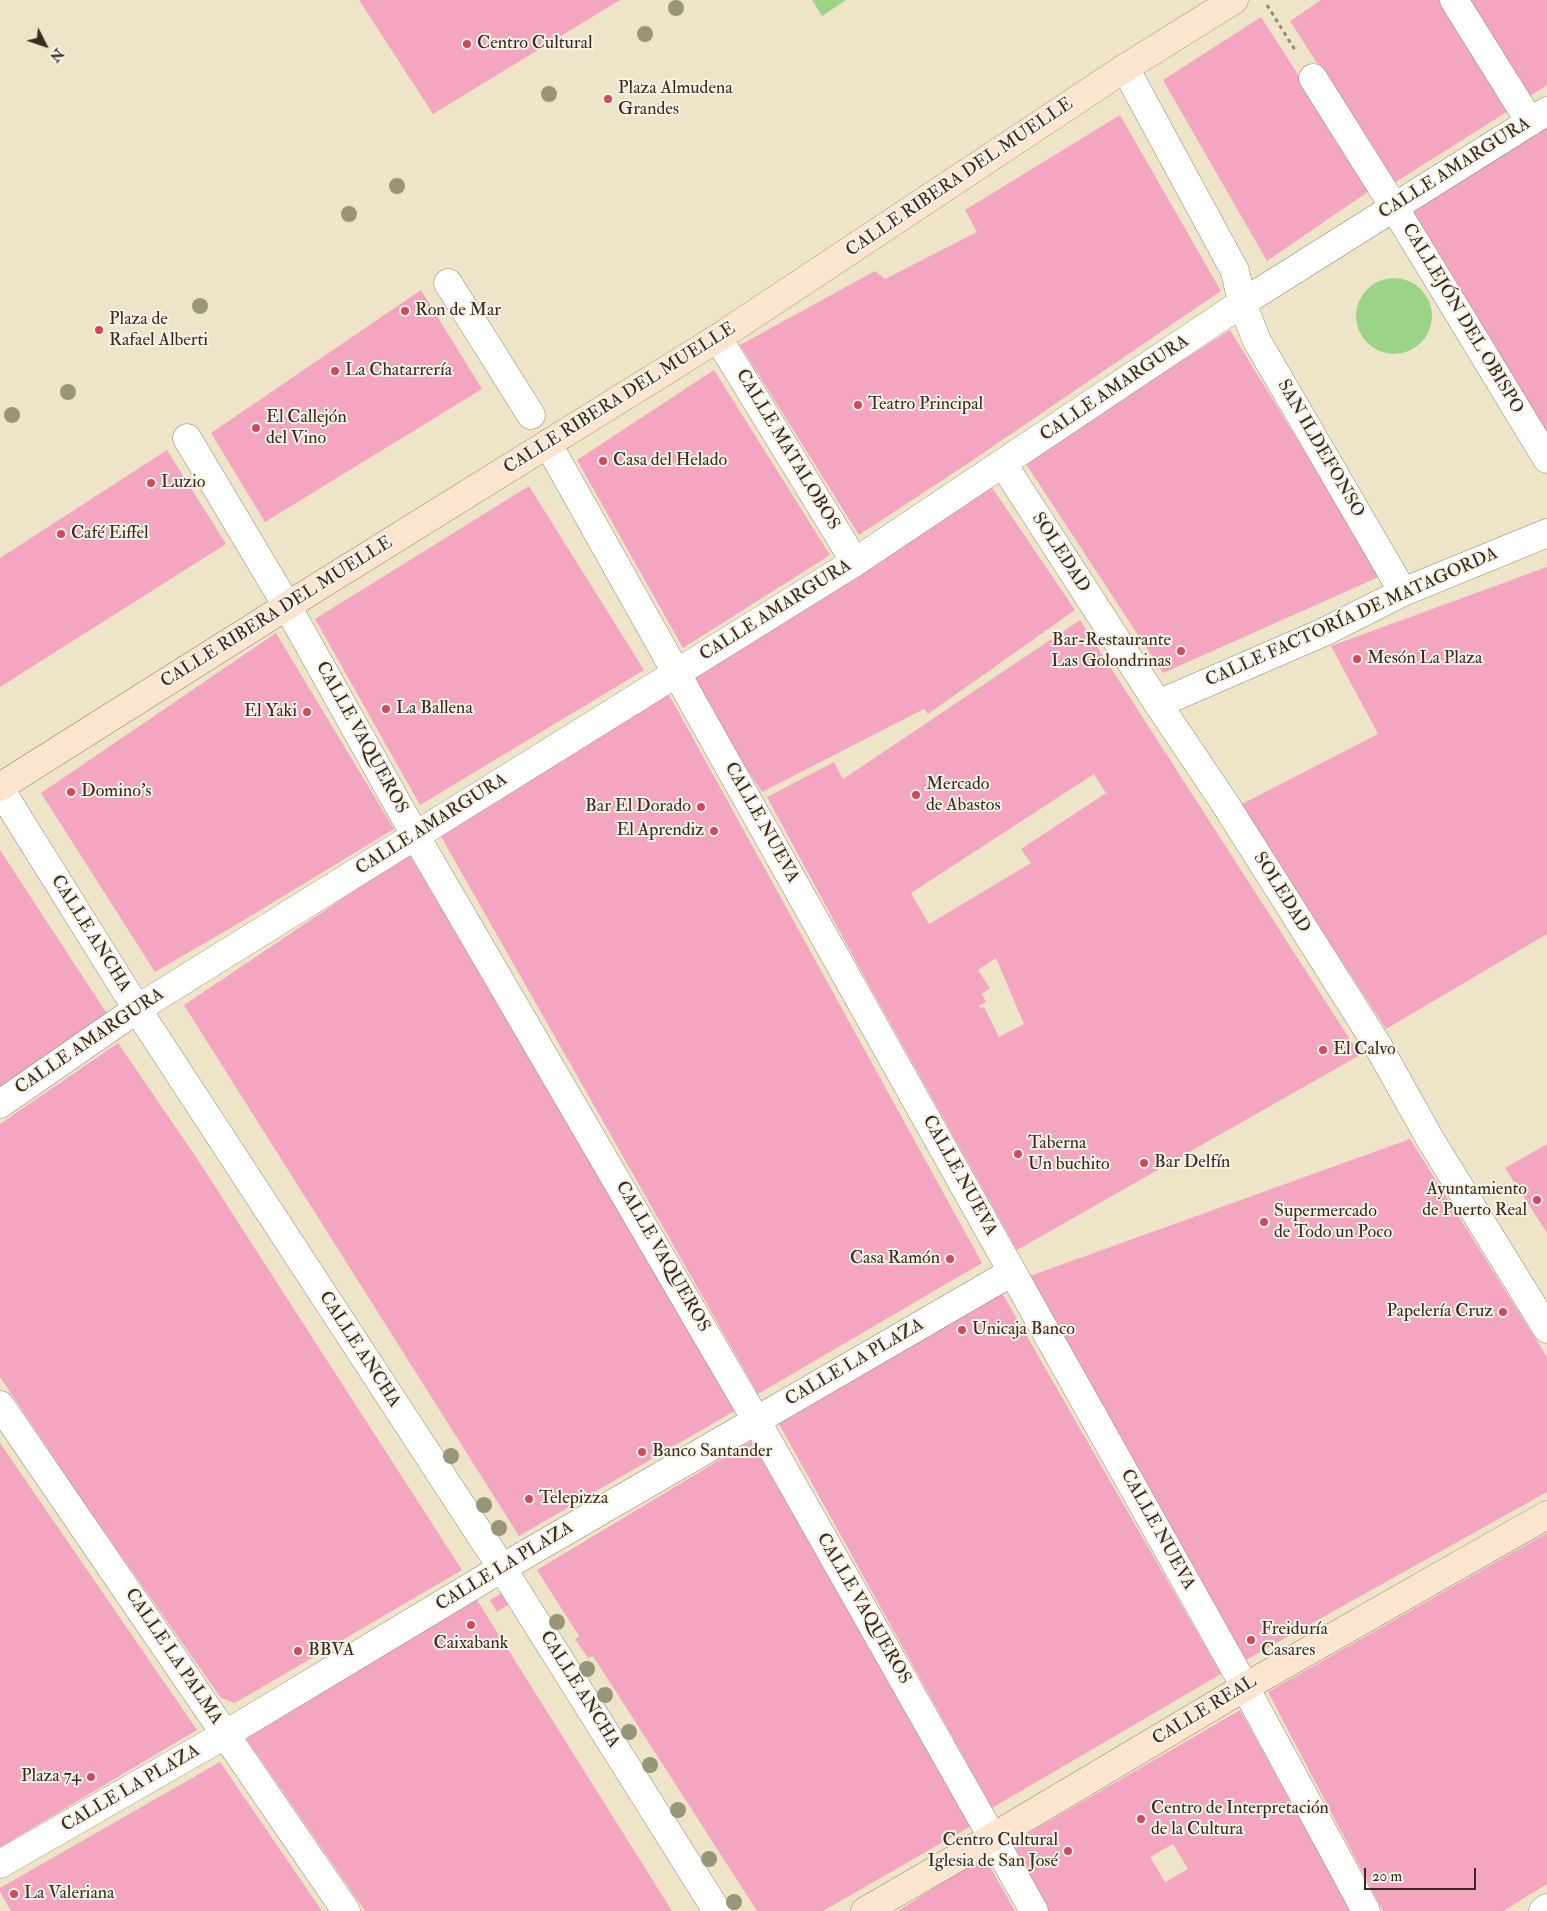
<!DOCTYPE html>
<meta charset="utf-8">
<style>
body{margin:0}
#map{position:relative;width:1547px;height:1911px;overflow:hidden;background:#eee5c9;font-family:"IM FELL Double Pica",serif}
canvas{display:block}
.north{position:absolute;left:20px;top:20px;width:50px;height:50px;-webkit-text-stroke:4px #f7f3e8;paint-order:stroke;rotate:131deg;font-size:14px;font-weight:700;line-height:20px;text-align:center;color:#3b2a1e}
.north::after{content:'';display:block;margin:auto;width:18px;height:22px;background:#3b2a1e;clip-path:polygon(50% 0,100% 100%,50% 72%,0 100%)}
.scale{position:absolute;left:1364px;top:1868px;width:112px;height:22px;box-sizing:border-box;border:2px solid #3b2a1e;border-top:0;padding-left:6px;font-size:15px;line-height:18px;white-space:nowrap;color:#3b2a1e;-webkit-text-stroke:4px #f7f3e8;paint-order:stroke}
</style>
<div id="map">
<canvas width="1547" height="1911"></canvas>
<div class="north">N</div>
<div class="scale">20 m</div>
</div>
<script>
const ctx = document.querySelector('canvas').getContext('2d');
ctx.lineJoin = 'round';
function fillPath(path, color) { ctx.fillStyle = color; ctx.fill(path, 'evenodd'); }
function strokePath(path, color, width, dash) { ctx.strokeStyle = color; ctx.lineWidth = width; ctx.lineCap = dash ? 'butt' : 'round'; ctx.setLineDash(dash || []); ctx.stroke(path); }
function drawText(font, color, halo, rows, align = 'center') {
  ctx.font = font + ' "IM FELL Double Pica",serif'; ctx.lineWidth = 4; ctx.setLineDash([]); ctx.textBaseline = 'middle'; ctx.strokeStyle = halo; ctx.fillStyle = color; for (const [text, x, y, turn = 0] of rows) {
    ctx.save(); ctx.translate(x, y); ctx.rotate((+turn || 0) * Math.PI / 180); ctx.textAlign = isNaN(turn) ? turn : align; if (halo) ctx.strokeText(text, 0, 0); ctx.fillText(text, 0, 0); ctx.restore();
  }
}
const green = new Path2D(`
 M812,0H846L822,16Z
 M1356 316a38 38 0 1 1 76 0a38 38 0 1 1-76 0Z`);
const building = new Path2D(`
 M359,0H620L433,114Z
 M1321,0H1441L1510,110L1394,183L1290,21Z
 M1468,0H1547V85L1530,96Z
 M1261,17L1372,189L1267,261L1163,80Z
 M1120,115L1221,291L967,464L859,535L740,345L875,271L885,279L977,232L965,210Z
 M1547,125V439L1411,212Z
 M421,290L482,389L265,522L211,433Z
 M1230,330L1381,576L1163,673L1024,461Z
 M714,370L830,555L683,648L577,460Z
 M167,450L226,544L0,687V558Z
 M529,486L644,670L420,805L315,619Z
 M991,486L1075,610L928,714L924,709L762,792L687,677Z
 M1547,567V934L1386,1029L1240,805L1378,734L1331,646Z
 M1080,620L1360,1055L1017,1250L860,969L767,797L834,762L843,779ZM1094,774L1106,793L1021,849L1031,863L929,924L911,893ZM996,958L1024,1024L999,1037L984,1007L980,1008L979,1006L986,1002L982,994L990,988L978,970Z
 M276,633L394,829L244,920L155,972L41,793Z
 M667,691L982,1263L758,1394L439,833Z
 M0,850L111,1020L0,1096Z
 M409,854L736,1410L519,1536L184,1005Z
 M118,1043L196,1157L462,1570L235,1703L221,1698L82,1500L0,1377V1124Z
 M1410,1139L1547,1357V1492L1246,1660L1030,1276Z
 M1547,1144V1233L1505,1168Z
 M1002,1293L1221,1674L992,1808L779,1424Z
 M751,1441L971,1826L823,1911H757L593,1656L588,1658L575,1639L579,1636L537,1570Z
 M0,1443L197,1730L0,1847Z
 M1547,1533V1884L1503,1911H1383L1268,1692Z
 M502,1593L509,1604L497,1612L490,1600Z
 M477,1600L672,1911H365L243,1734Z
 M1240,1710L1351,1911H1047L1008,1845ZM1173,1844L1188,1869L1165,1882L1150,1857Z
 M220,1762L322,1911H11L0,1892V1888Z
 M984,1856L1015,1911H898Z`);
const path = new Path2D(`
 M1267,5L1295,50`);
const street = new Path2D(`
 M1454,0L1530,122
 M1125,68L1235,271L1242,303L1257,341L1403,592
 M1313,78L1394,207L1547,459
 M448,283L531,415
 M718,338L855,562
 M187,438L287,606L415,835L756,1420L1034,1911
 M548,444L1245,1687L1366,1911
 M1003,464L1158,704L1224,802L1378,1046L1430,1139L1547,1329
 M1158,704L1324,632L1403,592L1547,533
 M0,789L137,1009L502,1568L717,1911
 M0,1104L137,1009L855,562L1242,303L1547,111
 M0,1405L346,1911
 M0,1864L226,1734L502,1568L1012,1272
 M1543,1911L1547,1908`);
const secondary = new Path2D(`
 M0,787L287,606L718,338L1125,68L1234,0
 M865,1911L993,1837L1245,1687L1547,1515`);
const trees = [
 [676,8],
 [645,34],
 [549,94],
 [397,186],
 [349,214],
 [200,306],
 [68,392],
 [12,415],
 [451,1456],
 [484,1505],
 [499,1528],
 [557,1622],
 [587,1669],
 [605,1695],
 [629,1732],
 [650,1765],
 [678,1810],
 [709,1859],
 [734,1902]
];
const markers = [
 [467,44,5,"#d1495b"],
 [608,99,5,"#d1495b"],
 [405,311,5,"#d1495b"],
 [99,330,5,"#d1495b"],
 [335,371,5,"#d1495b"],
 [858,405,5,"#d1495b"],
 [256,428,5,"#d1495b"],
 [603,461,5,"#d1495b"],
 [151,483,5,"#d1495b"],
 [61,534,5,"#d1495b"],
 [1181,651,5,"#d1495b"],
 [1357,659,5,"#d1495b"],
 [386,709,5,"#d1495b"],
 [307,712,5,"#d1495b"],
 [71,792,5,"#d1495b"],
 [916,795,5,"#d1495b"],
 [701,807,5,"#d1495b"],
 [714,831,5,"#d1495b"],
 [1323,1050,5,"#d1495b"],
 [1018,1154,5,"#d1495b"],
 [1144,1163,5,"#d1495b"],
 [1537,1200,5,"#d1495b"],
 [1264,1222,5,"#d1495b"],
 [950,1259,5,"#d1495b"],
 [1503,1312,5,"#d1495b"],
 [962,1330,5,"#d1495b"],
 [642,1452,5,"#d1495b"],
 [529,1499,5,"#d1495b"],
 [471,1625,5,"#d1495b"],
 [1251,1640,5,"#d1495b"],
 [298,1651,5,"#d1495b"],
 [91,1777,5,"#d1495b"],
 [1141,1819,5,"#d1495b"],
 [1068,1851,5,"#d1495b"],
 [14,1894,5,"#d1495b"]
];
const poiNames = [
 ["Centro Cultural",477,44],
 ["Plaza Almudena",618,89],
 ["Grandes",618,110],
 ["Ron de Mar",415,311],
 ["Plaza de",109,320],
 ["Rafael Alberti",109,341],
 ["La Chatarrería",345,371],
 ["Teatro Principal",868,405],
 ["El Callejón",266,418],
 ["del Vino",266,439],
 ["Casa del Helado",613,461],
 ["Luzio",161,483],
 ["Café Eiffel",71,534],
 ["Bar-Restaurante",1171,641,"right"],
 ["Las Golondrinas",1171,662,"right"],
 ["Mesón La Plaza",1367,659],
 ["La Ballena",396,709],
 ["El Yaki",297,712,"right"],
 ["Mercado",926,785],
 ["de Abastos",926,806],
 ["Domino's",81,792],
 ["Bar El Dorado",691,807,"right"],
 ["El Aprendiz",704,831,"right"],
 ["El Calvo",1333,1050],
 ["Taberna",1028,1144],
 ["Un buchito",1028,1165],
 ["Bar Delfín",1154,1163],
 ["Ayuntamiento",1527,1190,"right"],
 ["de Puerto Real",1527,1211,"right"],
 ["Supermercado",1274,1212],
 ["de Todo un Poco",1274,1233],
 ["Casa Ramón",940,1259,"right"],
 ["Papelería Cruz",1493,1312,"right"],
 ["Unicaja Banco",972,1330],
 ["Banco Santander",652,1452],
 ["Telepizza",539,1499],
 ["Freiduría",1261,1630],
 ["Casares",1261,1651],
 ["Caixabank",471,1644,"center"],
 ["BBVA",308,1651],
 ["Plaza 74",81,1777,"right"],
 ["Centro de Interpretación",1151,1809],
 ["de la Cultura",1151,1830],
 ["Centro Cultural",1058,1841,"right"],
 ["Iglesia de San José",1058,1862,"right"],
 ["La Valeriana",24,1894]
];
const streetNames = [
 ["CALLE AMARGURA",1455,169,-32],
 ["CALLE RIBERA DEL MUELLE",960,178,-34],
 ["CALLEJÓN DEL OBISPO",1462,319,59],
 ["CALLE AMARGURA",1115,389,-34],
 ["CALLE RIBERA DEL MUELLE",620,399,-32],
 ["SAN ILDEFONSO",1320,449,60],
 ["CALLE MATALOBOS",787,450,59],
 ["SOLEDAD",1060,553,57],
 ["CALLE AMARGURA",776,611,-32],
 ["CALLE RIBERA DEL MUELLE",277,613,-32],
 ["CALLE FACTORÍA DE MATAGORDA",1352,618,-24],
 ["CALLE VAQUEROS",361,738,61],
 ["CALLE NUEVA",761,823,61],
 ["CALLE AMARGURA",432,825,-32],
 ["SOLEDAD",1281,893,58],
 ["CALLE ANCHA",90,934,58],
 ["CALLE AMARGURA",90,1042,-34],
 ["CALLE NUEVA",959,1176,61],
 ["CALLE VAQUEROS",662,1257,60],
 ["CALLE ANCHA",359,1350,57],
 ["CALLE LA PLAZA",855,1363,-30],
 ["CALLE NUEVA",1157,1530,61],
 ["CALLE LA PLAZA",505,1567,-31],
 ["CALLE VAQUEROS",863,1609,60],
 ["CALLE LA PALMA",173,1657,56],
 ["CALLE ANCHA",579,1690,58],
 ["CALLE REAL",1205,1711,-31],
 ["CALLE LA PLAZA",131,1789,-30]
];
fillPath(green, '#9cd487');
fillPath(building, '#f4a6c0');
strokePath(street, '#948874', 29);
strokePath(secondary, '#948874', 29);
strokePath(path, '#948874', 3, [4, 4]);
strokePath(street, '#fff', 28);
strokePath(secondary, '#fce5cf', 28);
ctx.fillStyle = '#999579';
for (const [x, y] of trees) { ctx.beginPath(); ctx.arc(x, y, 8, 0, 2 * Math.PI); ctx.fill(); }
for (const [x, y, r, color] of markers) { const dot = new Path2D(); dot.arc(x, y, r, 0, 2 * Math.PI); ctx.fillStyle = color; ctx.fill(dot); strokePath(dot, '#f7f3e8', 2); }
drawText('18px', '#3b2a1e', '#f7f3e8', poiNames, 'left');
drawText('18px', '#3b2a1e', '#f7f3e8', streetNames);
</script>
